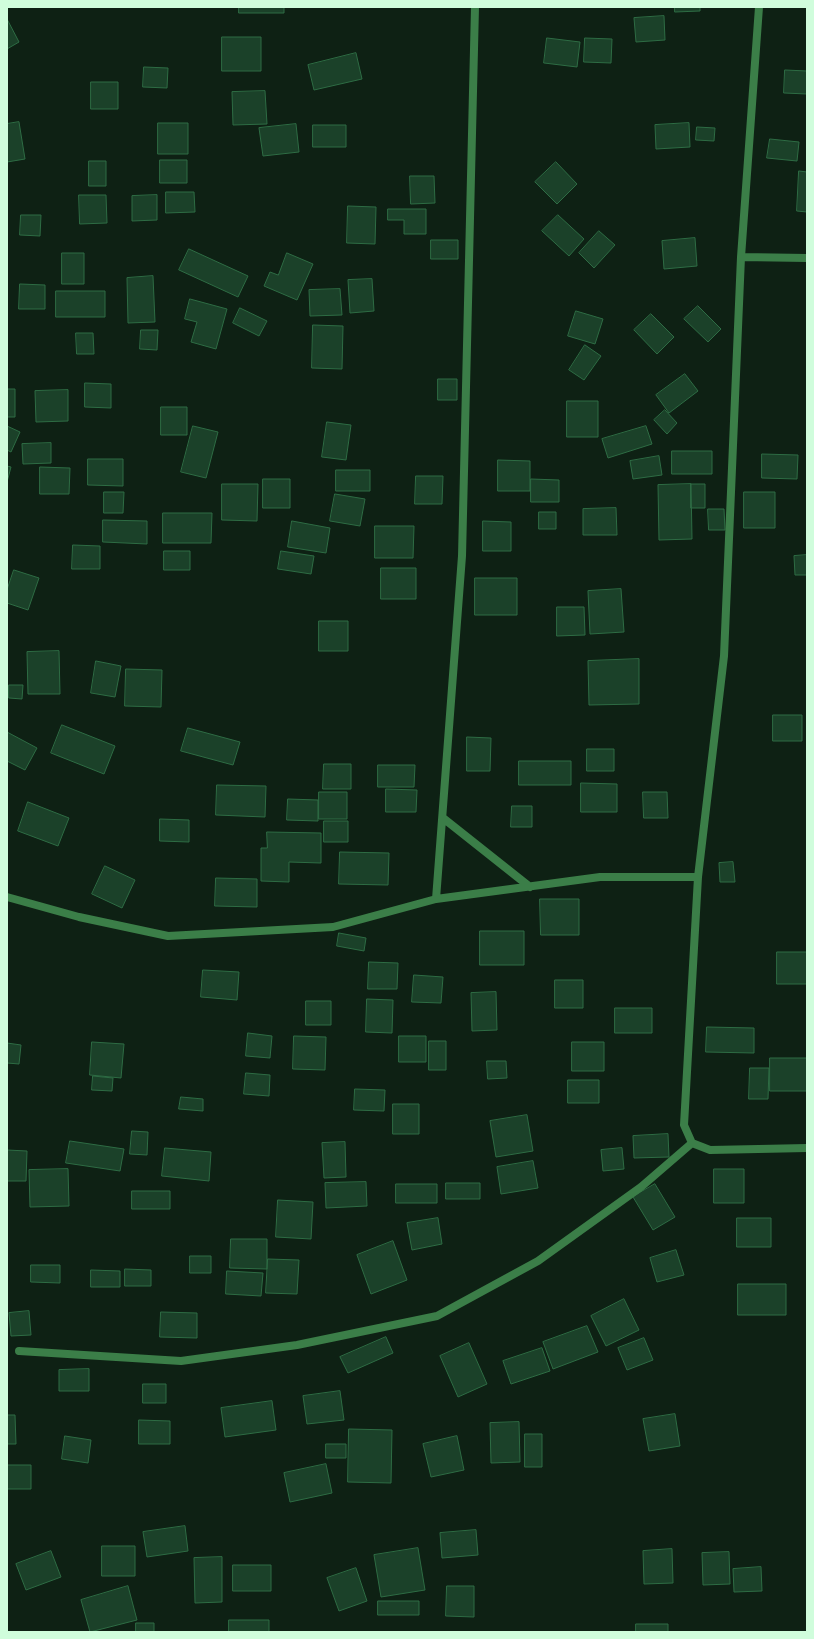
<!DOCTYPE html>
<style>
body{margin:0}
#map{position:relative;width:814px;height:1639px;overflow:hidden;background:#0e2114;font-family:"Nunito Sans",sans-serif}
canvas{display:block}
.frame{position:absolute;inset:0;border:8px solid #d0fddc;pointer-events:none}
</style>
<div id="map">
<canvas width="814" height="1639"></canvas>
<div class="frame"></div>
</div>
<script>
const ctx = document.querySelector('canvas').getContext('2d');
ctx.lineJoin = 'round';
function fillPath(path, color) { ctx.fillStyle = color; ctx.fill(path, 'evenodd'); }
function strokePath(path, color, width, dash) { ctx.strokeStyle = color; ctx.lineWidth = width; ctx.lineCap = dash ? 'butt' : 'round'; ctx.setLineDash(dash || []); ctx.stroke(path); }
const building = new Path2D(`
 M239,7H284V13H239Z
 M675,7H700V11L675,12Z
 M664,16L665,40L636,42L634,18Z
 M7,19L19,42L7,49Z
 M222,37H261V71H222Z
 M547,38L580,42L577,67L544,63Z
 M585,38L612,39L611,63L584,62Z
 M356,53L362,79L314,90L308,65Z
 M144,67L168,68L167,88L143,87Z
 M785,70L807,71V94L784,93Z
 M91,82H118V109H91Z
 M265,91L267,124L233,125L232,92Z
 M19,122L25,159L7,162V124Z
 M158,123H188V154H158Z
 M689,123L690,147L656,149L655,125Z
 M296,124L299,152L263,156L259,128Z
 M313,125H346V147H313Z
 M697,127L715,128L714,141L696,140Z
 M770,139L799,142L797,161L767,158Z
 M160,160H187V183H160Z
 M89,161H106V186H89Z
 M556,162L577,184L557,204L535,182Z
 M799,171L807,172V212L797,211Z
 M410,176H434L435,203L411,204Z
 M166,192H194L195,212L166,213Z
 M79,195H106L107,223L80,224Z
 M157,195V220L132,221V196Z
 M348,206L376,207L375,244L347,243Z
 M388,209H426V234H404V220H388Z
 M21,215H41L40,236L20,235Z
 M558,215L584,239L569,256L542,231Z
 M599,231L615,245L594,268L579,253Z
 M695,238L697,266L664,269L662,241Z
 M431,240H458V259H431Z
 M189,249L248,276L238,297L179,270Z
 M62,253H84V284H62Z
 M287,253L313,264L297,300L264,286L270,272L278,275Z
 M153,276L155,322L128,323L127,278Z
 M372,279L374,311L350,313L348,280Z
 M20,284L45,285V309H19Z
 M340,289L342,315L310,316L309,290Z
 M56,291H105V317H56Z
 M190,299L227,309L216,349L191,342L197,322L185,319Z
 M698,306L721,329L708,342L684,319Z
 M240,308L267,321L259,336L233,323Z
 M576,311L603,319L595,344L568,336Z
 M651,314L674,337L657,354L634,330Z
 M313,325L343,326L342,369L312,368Z
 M141,330H158L157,350L140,349Z
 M76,333H93L94,354H77Z
 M585,345L601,356L584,380L569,370Z
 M685,374L698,391L669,413L656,395Z
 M438,379H457V400H438Z
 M85,383L111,384V408L85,407Z
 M7,389H15V417H7Z
 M68,390V421L36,422L35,391Z
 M567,401H598V437H567Z
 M161,407H187V435H161Z
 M665,410L677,423L667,434L654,420Z
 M327,422L351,425L346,460L322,457Z
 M7,426L20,432L11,452L7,450Z
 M193,426L218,432L206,478L181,472Z
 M646,426L652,444L608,458L602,439Z
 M51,443V463L23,464L22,444Z
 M672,451H712V474H672Z
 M762,454L798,455L797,479L762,478Z
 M659,456L662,475L633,479L630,461Z
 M88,459H123V486L88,485Z
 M498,460L530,461V491H498Z
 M7,466L11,467L7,482Z
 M40,467L70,468L69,494H40Z
 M336,470H370V491H336Z
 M416,476H443L442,504H415Z
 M263,479H290V508H263Z
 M531,479L559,480V502H531Z
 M222,484H258L257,521L222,520Z
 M691,484H705V508H691Z
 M691,484L692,539L659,540L658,485Z
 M104,492H124L123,513H104Z
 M744,492H775V528H744Z
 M335,494L365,499L360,526L330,521Z
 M616,508L617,535H583V509Z
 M708,509H724L725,530H709Z
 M539,512H556V529H539Z
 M163,513H212L211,543H163Z
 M103,520L147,521V544L103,542Z
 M292,521L330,528L326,553L288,547Z
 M483,521L511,522V551H483Z
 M375,526H414L413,558H375Z
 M73,545L100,546V569H72Z
 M164,551H190V570H164Z
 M281,551L314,556L311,574L278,569Z
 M807,555V575H795L794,556Z
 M381,568H416V599H381Z
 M14,570L39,578L28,610L7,603V590Z
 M475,578H517V615H475Z
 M621,589L624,632L590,634L588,591Z
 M557,607H584L585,635L557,636Z
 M319,621H348V651H319Z
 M59,651L60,694H28L27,652Z
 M639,659V704L589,705L588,661Z
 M96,661L121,666L115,697L91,693Z
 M126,669L162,670L161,707L125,706Z
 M9,685H23L22,699L9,698Z
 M773,715H802V741H773Z
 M62,725L115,746L104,774L51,753Z
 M188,728L240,742L233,765L181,751Z
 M7,732L37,748L25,770L7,761Z
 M467,737L491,738L490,771H467Z
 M587,749H614V771H587Z
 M519,761H571V785H519Z
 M324,764H351V789H323Z
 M378,765H415L414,787H378Z
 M581,783L617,784V812H581Z
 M217,785L266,786L265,817L216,815Z
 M386,789L417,790L416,812H386Z
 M319,792H347V819H319Z
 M643,792H667L668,818H644Z
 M288,799L318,800V821L287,820Z
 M28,802L69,818L58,846L18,831Z
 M512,806H532V827H511Z
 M160,819L189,820V842L160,841Z
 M324,821H348V842H324Z
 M267,832L321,833V863L289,862V882L261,881V848H267Z
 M340,852L389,853L388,885L339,884Z
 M733,862L735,882H720L719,863Z
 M105,866L135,880L122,908L92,894Z
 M216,878L257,879V907L215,906Z
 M540,899H579V935H541Z
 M480,931H524V965H480Z
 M339,933L366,938L364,951L337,946Z
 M777,952H807V984H777Z
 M369,962L398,963L397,989H368Z
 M203,970L239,972L237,1000L201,997Z
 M414,975L443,977L441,1003L412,1002Z
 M555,980H583V1008H555Z
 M496,992L497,1030L472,1031L471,993Z
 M367,999L393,1000L392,1033L366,1032Z
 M306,1001H331V1025H306Z
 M615,1008H652V1033H615Z
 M707,1027L754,1028V1053L706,1052Z
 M248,1033L272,1036L270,1058L246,1056Z
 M294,1036L326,1037L325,1070L293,1069Z
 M399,1036H426V1062H399Z
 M429,1041H446V1070H429Z
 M92,1042L124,1044L121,1078L90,1075Z
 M572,1042H604V1071H572Z
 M7,1043L21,1045L19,1064L7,1063Z
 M770,1058H807V1091H770Z
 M487,1061H506L507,1078L488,1079Z
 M750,1068H769L768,1099H749Z
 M246,1073L270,1075L269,1096L244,1094Z
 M93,1076L113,1078L112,1091L92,1090Z
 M568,1080H599V1103H568Z
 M355,1089L385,1090L384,1111L354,1110Z
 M181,1097L203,1099V1111L179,1109Z
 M393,1104H419V1134H393Z
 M527,1115L533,1151L496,1157L490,1121Z
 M132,1131L148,1132L147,1155L130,1154Z
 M668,1134L669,1157L634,1158L633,1136Z
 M70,1141L124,1149L120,1171L66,1163Z
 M345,1142L346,1177L324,1178L322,1143Z
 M165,1148L211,1152L209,1181L162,1176Z
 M622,1148L624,1169L603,1171L601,1150Z
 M7,1150L27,1151L26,1181H7Z
 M533,1161L538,1188L501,1194L497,1167Z
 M68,1169L69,1206L30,1207L29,1170Z
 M714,1169H744V1203H714Z
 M366,1182L367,1206L326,1208L325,1183Z
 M446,1183H480V1199H446Z
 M396,1184H437V1203H396Z
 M655,1184L675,1217L653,1230L633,1197Z
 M132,1191H170V1209H132Z
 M278,1200L313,1202L311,1239L276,1237Z
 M438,1218L442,1244L412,1250L407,1223Z
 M737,1218H771V1247H737Z
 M231,1239H267V1269L230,1268Z
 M393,1241L407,1280L371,1294L357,1255Z
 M676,1250L684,1275L657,1282L650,1258Z
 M190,1256H211V1273H190Z
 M268,1259L299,1260L297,1294L266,1293Z
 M31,1265H60V1283L31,1282Z
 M125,1269L151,1270V1286H125Z
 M91,1270L120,1271V1287H91Z
 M227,1271L263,1273L261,1296L226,1294Z
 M738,1284H786V1315H738Z
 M624,1299L639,1330L606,1346L591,1316Z
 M29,1311L31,1335L11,1336L9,1313Z
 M161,1312L197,1313V1338L160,1337Z
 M587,1326L598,1352L553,1369L543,1342Z
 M386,1337L393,1353L348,1373L340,1357Z
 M644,1338L653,1360L627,1370L618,1348Z
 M469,1343L487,1384L458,1397L440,1356Z
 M542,1348L550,1371L511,1384L503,1361Z
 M89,1369V1391H59V1370Z
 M143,1384H166V1403H143Z
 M340,1391L344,1420L307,1424L303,1396Z
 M272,1401L276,1430L225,1437L221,1408Z
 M675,1414L680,1446L649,1451L643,1419Z
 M7,1415H15L16,1444H7Z
 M139,1420L170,1421V1444H139Z
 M519,1422L520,1462L491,1463L490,1423Z
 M349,1429L392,1430L391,1483L348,1482Z
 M525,1434H542V1467H525Z
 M65,1436L91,1440L88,1463L62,1459Z
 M457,1436L464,1470L431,1477L423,1444Z
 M326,1444H346V1458H326Z
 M326,1464L332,1493L290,1502L284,1473Z
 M7,1465H31V1489H7Z
 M185,1526L188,1551L147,1557L143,1532Z
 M476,1530L478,1555L442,1558L440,1533Z
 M102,1546H135V1576H102Z
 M418,1548L425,1590L381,1597L374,1555Z
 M672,1549L673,1583L644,1584L643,1551Z
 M51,1551L61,1577L26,1590L16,1564Z
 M729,1552L730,1584L703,1585L702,1553Z
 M222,1557V1602L195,1603L194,1558Z
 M233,1565H271V1591H233Z
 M761,1567L762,1591L734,1592L733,1569Z
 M356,1568L367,1601L339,1611L327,1578Z
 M128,1586L137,1620L90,1632L81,1600Z
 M447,1586H474V1617L446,1616Z
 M378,1601H419V1615H378Z
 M229,1620H269V1632H229Z
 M136,1623H154V1632H136Z
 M636,1624H668V1632H636Z`);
const street = new Path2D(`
 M759,7L741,257L724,656L698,877L684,1125L692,1143L710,1150L807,1148
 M741,257L807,258
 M443,818L530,887
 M7,897L79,917L168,936L333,927L436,899L600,877H698
 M436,899L462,556L475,7
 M19,1351L181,1361L297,1345L437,1316L538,1261L641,1187L692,1143`);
fillPath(building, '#1b4129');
strokePath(building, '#2e6c44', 1);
strokePath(street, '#3b7e48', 8);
</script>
